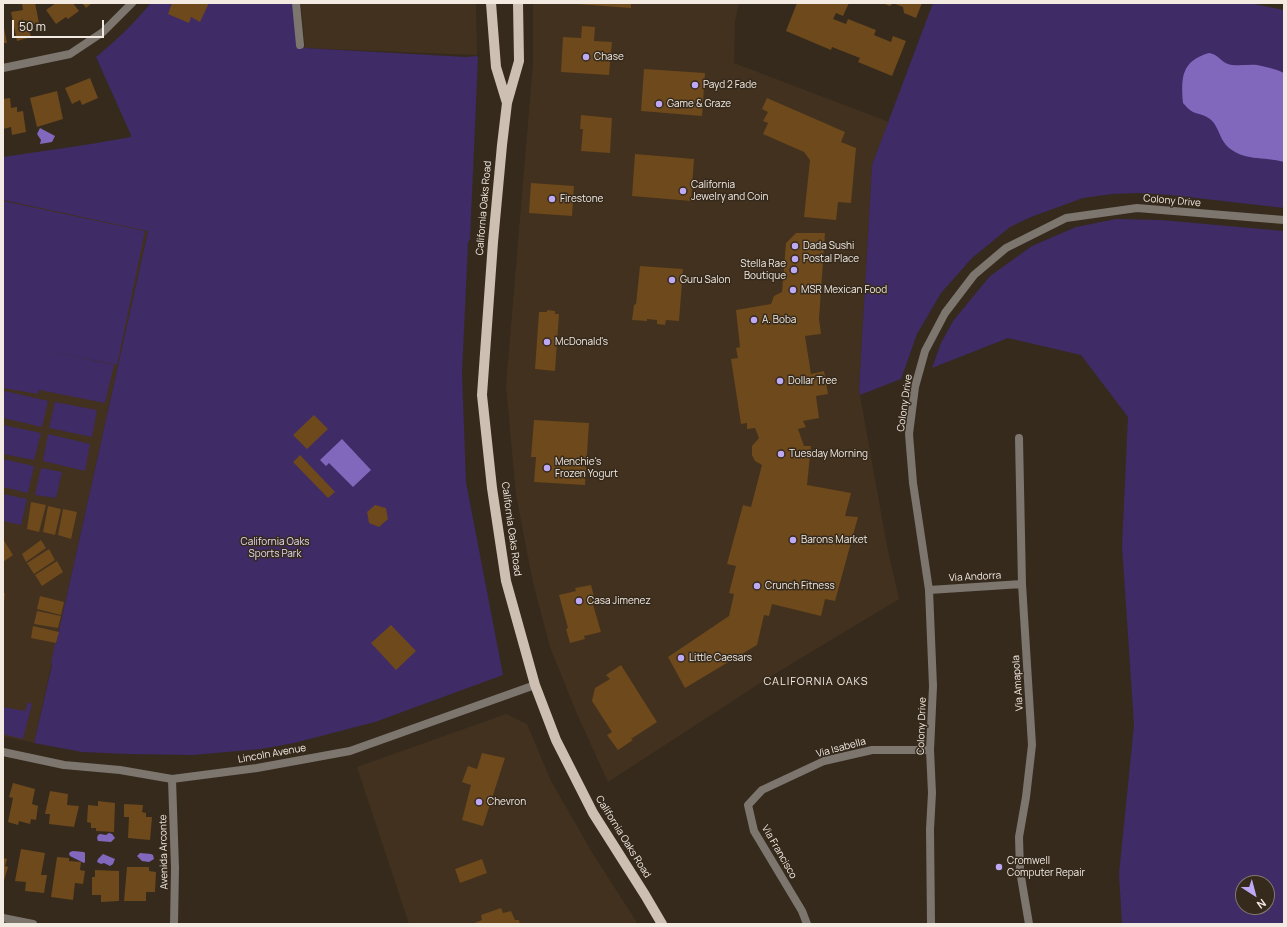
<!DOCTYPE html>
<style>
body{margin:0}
#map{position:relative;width:1287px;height:927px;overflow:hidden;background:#362a1d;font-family:Manrope,sans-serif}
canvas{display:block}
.frame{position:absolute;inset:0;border:4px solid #f3ebe2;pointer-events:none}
.north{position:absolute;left:1235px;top:875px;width:40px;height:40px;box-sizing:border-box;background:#362a1d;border:1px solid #82776c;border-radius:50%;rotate:144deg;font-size:11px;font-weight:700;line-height:16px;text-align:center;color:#f3ebe2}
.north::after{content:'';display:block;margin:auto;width:14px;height:18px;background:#bea9f5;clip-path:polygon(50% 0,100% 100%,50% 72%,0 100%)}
.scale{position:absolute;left:12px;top:20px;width:92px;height:18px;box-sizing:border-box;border:2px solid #f3ebe2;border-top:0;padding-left:5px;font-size:12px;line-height:14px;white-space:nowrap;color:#f3ebe2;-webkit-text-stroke:3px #362a1d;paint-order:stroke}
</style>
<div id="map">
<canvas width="1287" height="927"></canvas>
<div class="frame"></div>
<div class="north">N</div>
<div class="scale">50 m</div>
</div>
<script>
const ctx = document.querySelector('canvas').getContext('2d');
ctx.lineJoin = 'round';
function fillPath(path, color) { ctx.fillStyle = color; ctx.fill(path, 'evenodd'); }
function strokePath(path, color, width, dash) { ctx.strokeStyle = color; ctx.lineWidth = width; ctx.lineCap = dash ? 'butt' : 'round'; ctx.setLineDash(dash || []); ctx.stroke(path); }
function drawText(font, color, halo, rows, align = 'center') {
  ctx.font = font + ' Manrope,sans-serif'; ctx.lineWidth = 3; ctx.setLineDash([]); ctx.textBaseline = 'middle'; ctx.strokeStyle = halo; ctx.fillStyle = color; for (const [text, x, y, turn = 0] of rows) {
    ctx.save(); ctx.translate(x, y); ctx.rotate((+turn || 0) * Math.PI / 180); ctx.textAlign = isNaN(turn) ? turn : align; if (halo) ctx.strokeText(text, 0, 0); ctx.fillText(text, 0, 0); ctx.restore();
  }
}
const built = new Path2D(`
 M301,3H476L477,55L305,48Z
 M533,3H739L735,21L734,63L889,122L872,165L859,390L887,546L899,599L768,678L608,782L577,714L550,647L533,583L516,495L506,385L533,64Z
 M3,200L148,230L34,743L3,736Z
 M506,714L527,724L551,781L593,854L638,924H409L357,767Z`);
const green = new Path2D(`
 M151,3H296L297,35L305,48L466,57L477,56L478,58L470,239L468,243L462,373L466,482L503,675L375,722L294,743L261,749L193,755L128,754L82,752L34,743L52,665L51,663L55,644H56L148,231L3,200V157L91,144L131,137V135L96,57C117,40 134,23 151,3Z
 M933,3H1249L1284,10V208L1170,195L1137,193L1112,194L1083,198L1031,217L1010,227L972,258L941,293L917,334L901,379L860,395L859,390L872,165Z
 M3,201L145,231L117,365L49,351L114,365L105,403L39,390L38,394L3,388Z
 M1116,219L1161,220L1284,231V924H1122L1119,874L1134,725L1122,546L1128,417L1081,355L1008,338L932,368L941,343L953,321L990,276L1032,246L1076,227ZM1243,883H1267V907H1243Z
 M5,391L48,401L42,427L3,418V399Z
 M55,402L97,410L92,437L49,428Z
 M3,425L41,433L34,460L3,454Z
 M48,434L90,444L85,471L43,461Z
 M3,459L34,466L28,493L3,487Z
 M41,468L62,472L56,498L35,495Z
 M3,494L27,499L21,525L3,521Z
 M28,702L32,704L23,739L3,734V707L25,711Z`);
const water = new Path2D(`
 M1209,53C1218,54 1220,61 1228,64C1237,67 1247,64 1257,65C1266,67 1276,69 1284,73V162C1264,156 1242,162 1226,145C1219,137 1218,125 1210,119C1205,115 1198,114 1193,112C1189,110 1186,106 1183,103C1181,78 1181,61 1209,53Z
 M40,128L55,136L52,142L40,144L41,140L37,134Z
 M342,439L371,470L353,487L329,463L326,466L320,460Z
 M109,833L112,834L115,838L111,842L98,841L97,838L98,835L100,834L106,835Z
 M73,851L84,852L85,853V862L84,863L70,856L69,854L70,852Z
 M140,853L151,854L153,855L154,859L149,862L142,861L137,856Z
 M103,854L115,859L113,864L110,866L104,863L101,864L97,862L98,859Z`);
const building = new Path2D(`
 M22,3H35L39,23L28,25L31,37L17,41L11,12L23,10Z
 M56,3H61L62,4L64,3H73L79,11L68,19L66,17L56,24L46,10Z
 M82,3H92L86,8Z
 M172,3H209L200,22L191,17L189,23L168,14Z
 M577,3H631V8L577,4Z
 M797,3H849L843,16L836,13L833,19L846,24L848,19L876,30L874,35L891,42L893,36L906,41L892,76L858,62L860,58L832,47L831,50L786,31Z
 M882,3H922L916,18L904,13L903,7L893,3L890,6Z
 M3,23L7,43H3Z
 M582,26L595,27L594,41L612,42L609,75L561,72L563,37L581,38Z
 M644,69L705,73L702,116L641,111Z
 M90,78L98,98L82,105L80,100L72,104L65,88Z
 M57,91L63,119L37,127L30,98Z
 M10,98L11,108L17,107V112L23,111L26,132L12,135L11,127L3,129V99Z
 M767,98L845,132L841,142L856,148L851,203L838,202L836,220L804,217L810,160L804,152L763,134L768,123L763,121L768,112L762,109Z
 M581,115L612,118L610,153L581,151L583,129H580Z
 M635,154L694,159L691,201L632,196Z
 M531,183L574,186L572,216L529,213Z
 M796,233H825L819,319L821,334L805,336L811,374L824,371L828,394L816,396L819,418L803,421L806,427L798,429L804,446H811L807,485L851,493L845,516L858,517L835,601L825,599L821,616L772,604L769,616L764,615L757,645L685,688L668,657L729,616L734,594L729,593L736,566L727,564L743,505L751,507L762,465L755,461L752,455V446L759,438L755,428L747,429V423L741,424L731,359L738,358L736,348L740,347L736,310L771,304L774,296L782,292L786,243Z
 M640,266L683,269L679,321L666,320L665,325L657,324V320L647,319V321L632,320L634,305L636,304Z
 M547,310L555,311V314H559L555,371L535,369L539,312H547Z
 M314,415L328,429L307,449L293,435Z
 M534,420L589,423L585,485L534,482L536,457H531Z
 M300,455L335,492L328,498L293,462Z
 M31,502L46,505L39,532L27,529Z
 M375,505L386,508L388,519L379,527L369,523L367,512Z
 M48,506L61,509L55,535L43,532Z
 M63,509L77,512L71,539L58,535Z
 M3,539L13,555L3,562Z
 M41,540L46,548L26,562L22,554Z
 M49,549L55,560L34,574L27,563Z
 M57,561L63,572L42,586L35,575Z
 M591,585L595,600L592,601L601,632L584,636L585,639L570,643L566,629L568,628L559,595L576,591L575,588Z
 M3,593H5L4,603H3Z
 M40,596L64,602L61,615L37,609Z
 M37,611L61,616L58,628L34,624Z
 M391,625L416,651L396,670L371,643Z
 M33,626L59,632L56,643L31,638Z
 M621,665L657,722L631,739L633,740L618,750L607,735L612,732L592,701L595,688L610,679L606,675Z
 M482,753L505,758L483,826L462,820L471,785L462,782L468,766L477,769Z
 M13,783L35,789L32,804L38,806L36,820L31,819L30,824L19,821L18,825L8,822L13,798L9,797Z
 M50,791L68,794L67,805L79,806L74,827L49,824L50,814H45Z
 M98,801L115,803L114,832L96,831V828H91V823L87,822L88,805L98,806Z
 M124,804L143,805L142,812L146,813V817H152L150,840L128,838L129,817H124Z
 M21,849L45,853L41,875H47L44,893L25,891L26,882L15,881Z
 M57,857L69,858V861L81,862L80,870L85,871L83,884L75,883L73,900L51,897Z
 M3,858L7,859L5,866L8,867L3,884Z
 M482,859L487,873L460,883L455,869Z
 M127,867H149V871L156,872L155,892H146V901H124Z
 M95,870L119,871V901L101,902V895H92V877H95Z
 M501,908L503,913L511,911L515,920H519L520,924H472L482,920L481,915Z`);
const minor = new Path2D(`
 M296,3L300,45
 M3,68L70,54L103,32L132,3
 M1019,438L1022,584L1032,745L1026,797L1019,837L1020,871L1029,924
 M929,590L1022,584
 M172,779L175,868L174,924
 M3,918L33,924
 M807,924L802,911L754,831L748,805L762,790L824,761L872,750H930
 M931,924L930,829L932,793L930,750L933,686L929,590L913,483L909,434L915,387L925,351L945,313L974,275L1006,248L1066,218L1137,208L1284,220`);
const tertiary = new Path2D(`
 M3,752L64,765L120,770L172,779L257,768L350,751L535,685`);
const primary = new Path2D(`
 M491,3L496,67L507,103
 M518,3L519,61L507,103L502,145L493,242L482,395L492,488L506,581L535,685L556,740L593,813L645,895L662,924`);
const markers = [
 [586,57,4,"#bea9f5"],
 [695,85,4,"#bea9f5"],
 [659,104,4,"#bea9f5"],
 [683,191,4,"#bea9f5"],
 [552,199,4,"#bea9f5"],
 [795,246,4,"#bea9f5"],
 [795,259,4,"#bea9f5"],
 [794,270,4,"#bea9f5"],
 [672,280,4,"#bea9f5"],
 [793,290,4,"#bea9f5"],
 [754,320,4,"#bea9f5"],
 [547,342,4,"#bea9f5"],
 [780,381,4,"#bea9f5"],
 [781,454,4,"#bea9f5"],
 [547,468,4,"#bea9f5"],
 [793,540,4,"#bea9f5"],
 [757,586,4,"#bea9f5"],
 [579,601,4,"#bea9f5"],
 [681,658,4,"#bea9f5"],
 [479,802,4,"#bea9f5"],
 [999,867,4,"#bea9f5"]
];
const poiNames = [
 ["Chase",594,57],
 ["Payd 2 Fade",703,85],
 ["Game & Graze",667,104],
 ["California",691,185],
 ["Jewelry and Coin",691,197],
 ["Firestone",560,199],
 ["Dada Sushi",803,246],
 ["Postal Place",803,259],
 ["Stella Rae",786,264,"right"],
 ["Boutique",786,276,"right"],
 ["Guru Salon",680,280],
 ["MSR Mexican Food",801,290],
 ["A. Boba",762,320],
 ["McDonald's",555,342],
 ["Dollar Tree",788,381],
 ["Tuesday Morning",789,454],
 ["Menchie's",555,462],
 ["Frozen Yogurt",555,474],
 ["Barons Market",801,540],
 ["Crunch Fitness",765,586],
 ["Casa Jimenez",587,601],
 ["Little Caesars",689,658],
 ["Chevron",487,802],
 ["Cromwell",1007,861],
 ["Computer Repair",1007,873]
];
const streetNames = [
 ["Colony Drive",1172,201,5],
 ["California Oaks Road",484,208,-85],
 ["Colony Drive",905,403,-82],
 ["California Oaks Road",511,529,82],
 ["Via Andorra",975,577,-3],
 ["Via Amapola",1018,683,-94],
 ["Colony Drive",922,726,-88],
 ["Via Isabella",841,748,-15],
 ["Lincoln Avenue",272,754,-10],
 ["California Oaks Road",623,837,58],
 ["Avenida Arconte",164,852,-91],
 ["Via Francisco",779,852,60]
];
const parkNames = [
 ["California Oaks",275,542],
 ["Sports Park",275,554]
];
const neighbourhoodNames = [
 ["CALIFORNIA OAKS",816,682]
];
fillPath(built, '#42311e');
fillPath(green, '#3f2b65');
fillPath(water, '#8268bd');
fillPath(building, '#6d491c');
strokePath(minor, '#7c766f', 8);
strokePath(tertiary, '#7c766f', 8);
strokePath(primary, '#cdbfb1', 10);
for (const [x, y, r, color] of markers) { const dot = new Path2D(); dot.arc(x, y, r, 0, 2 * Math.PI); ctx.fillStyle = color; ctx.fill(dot); strokePath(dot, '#362a1d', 1.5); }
drawText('10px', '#f3ebe2', '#362a1d', poiNames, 'left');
drawText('10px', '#f3ebe2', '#362a1d', streetNames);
drawText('10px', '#e0daf1', '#362a1d', parkNames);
ctx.letterSpacing = '1px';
drawText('11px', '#f3ebe2', '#362a1d', neighbourhoodNames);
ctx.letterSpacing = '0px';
</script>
